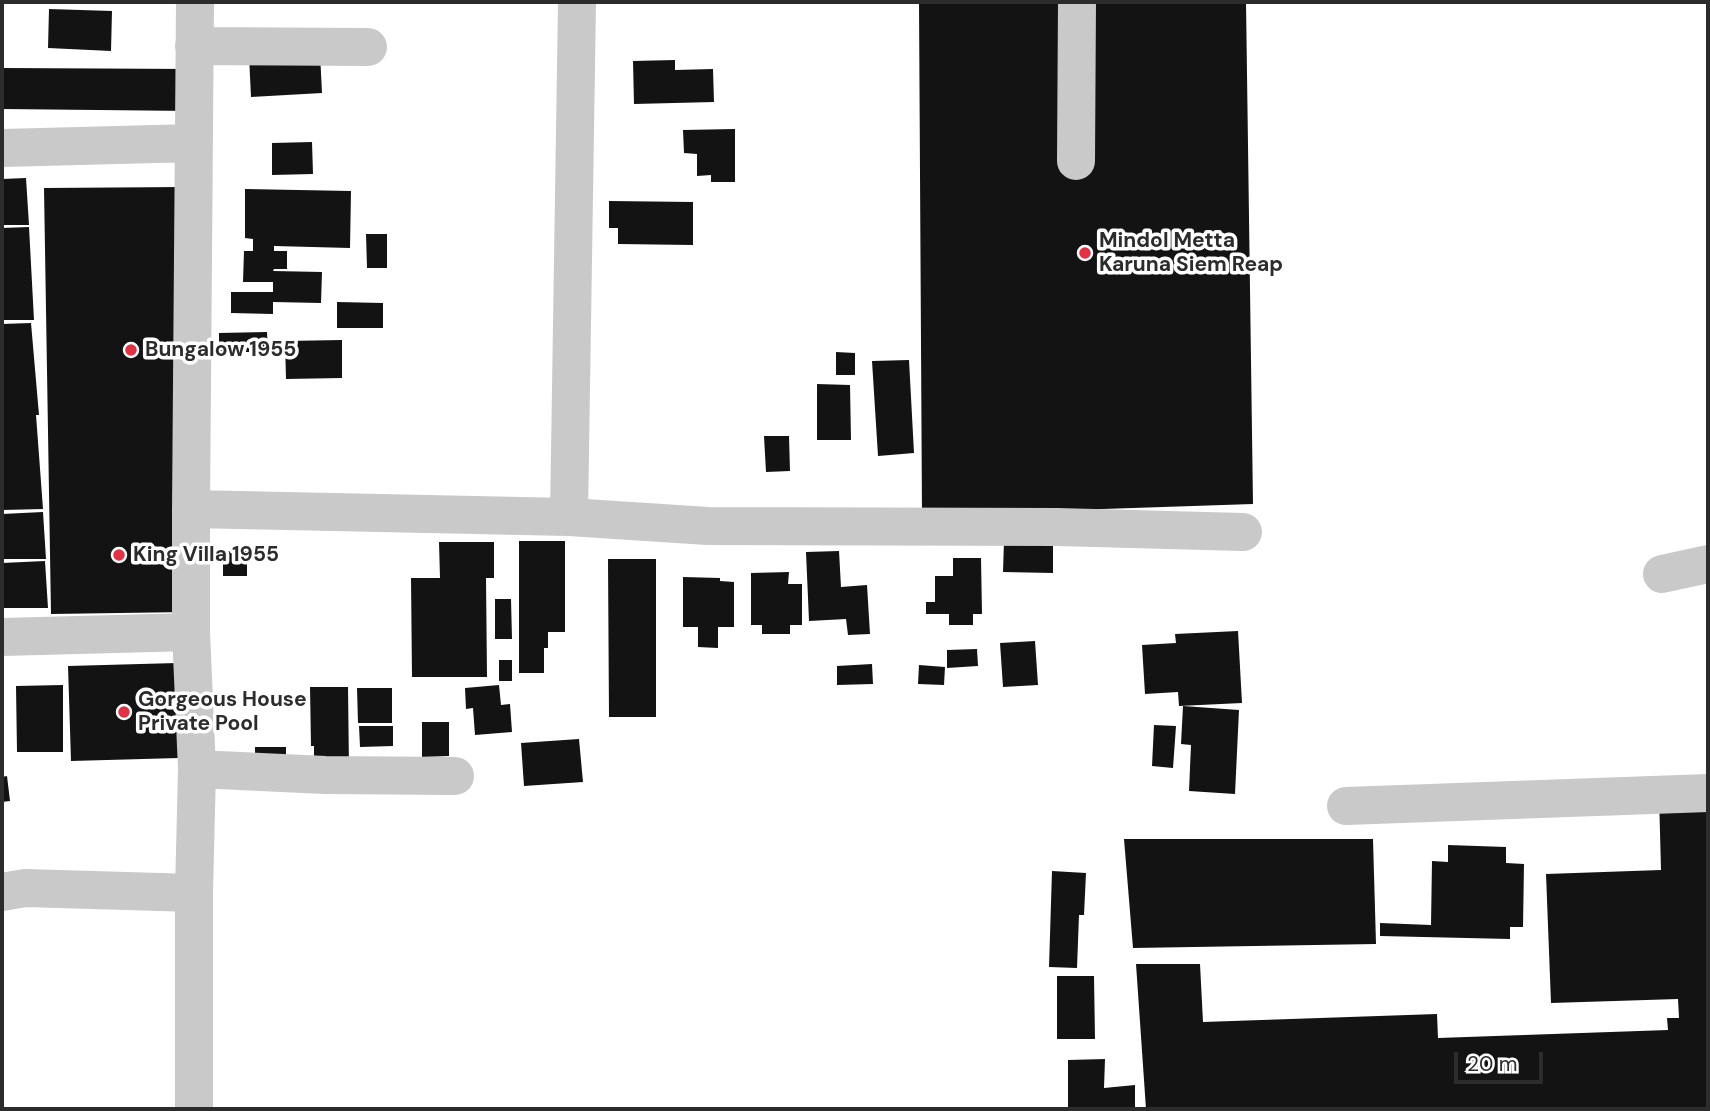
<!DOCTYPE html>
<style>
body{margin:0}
#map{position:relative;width:1710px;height:1111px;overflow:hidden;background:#fff;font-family:"DM Sans",sans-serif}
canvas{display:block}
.frame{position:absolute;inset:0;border:4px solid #2c2c2c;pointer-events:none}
.scale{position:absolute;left:1454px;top:1052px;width:89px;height:32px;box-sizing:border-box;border:4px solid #2c2c2c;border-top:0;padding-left:9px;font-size:21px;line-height:24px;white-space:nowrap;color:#2c2c2c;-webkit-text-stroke:5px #fff;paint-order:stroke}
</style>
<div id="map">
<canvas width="1710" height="1111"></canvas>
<div class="frame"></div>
<div class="scale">20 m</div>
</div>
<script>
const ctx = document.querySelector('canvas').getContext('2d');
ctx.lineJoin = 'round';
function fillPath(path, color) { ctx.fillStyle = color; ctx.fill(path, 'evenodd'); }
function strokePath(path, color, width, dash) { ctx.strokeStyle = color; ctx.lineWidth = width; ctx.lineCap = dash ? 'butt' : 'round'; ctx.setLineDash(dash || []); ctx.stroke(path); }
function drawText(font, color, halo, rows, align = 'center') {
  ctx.font = font + ' "DM Sans",sans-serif'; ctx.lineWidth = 7; ctx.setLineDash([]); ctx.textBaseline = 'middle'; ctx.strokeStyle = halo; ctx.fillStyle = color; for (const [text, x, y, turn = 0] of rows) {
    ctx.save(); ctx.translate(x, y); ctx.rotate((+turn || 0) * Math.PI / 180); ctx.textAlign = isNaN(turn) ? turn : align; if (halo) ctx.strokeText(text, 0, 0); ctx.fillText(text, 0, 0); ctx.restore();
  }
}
const building = new Path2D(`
 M919,2H1246L1253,504L922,515Z
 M49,9L112,11L111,51L48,48Z
 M320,53L322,93L251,97L249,56Z
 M675,60V70L713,69L714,102L634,104L633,61Z
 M2,68L193,69V111L2,109Z
 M735,129V182H711V175L697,176V154L684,153L683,130Z
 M312,142L313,174L272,175V143Z
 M26,178L29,225H2V179Z
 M184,187L188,612L51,614L44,188Z
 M245,189L351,191L350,248L274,246V251H287V269H274L273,271L322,272L321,303L273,302V314L231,313V292H273V282H243L244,251H253V239L245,238Z
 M609,201L693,202V245L618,244V228H609Z
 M29,227L34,320H2V228Z
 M366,234H387V268H367Z
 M337,302L383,303V328H337Z
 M31,323L39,415H36L43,509L2,510V324Z
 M267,332L268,352H219V333Z
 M342,340V378L286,379L285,341Z
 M836,352L855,353V375H836Z
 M909,360L914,453L878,456L872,361Z
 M817,384L850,385L851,440H817Z
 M764,436H789L790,471L766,472Z
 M43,512L46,559H2V514Z
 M519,541H565V632H548V648H544V673H519Z
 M1004,541L1053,542V573L1003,572Z
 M439,542H494V578H486L487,677H412L411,578H440Z
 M223,551H247V576H223Z
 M839,551L841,587L867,585L870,634L848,635L846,619L809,621L806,552Z
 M953,558H981L982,614H973V625H949V614H926V602H935V576H953Z
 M608,559H656V717H609Z
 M45,561L48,608H2V563Z
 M789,572L788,584H802V625H790V634H762V625H751V573Z
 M683,577L720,578V581L734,582V627H718V648L698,647V627H683Z
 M495,599H511L512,639H495Z
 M1238,631L1242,703L1179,706L1178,692L1145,694L1142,645L1176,643L1175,634Z
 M1035,641L1038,685L1003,687L1000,643Z
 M977,649L978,666L947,668V650Z
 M499,660H512V681H499Z
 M177,663L179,758L71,761L68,666Z
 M872,664L873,684L837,685V666Z
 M919,665L945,667L944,685L918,684Z
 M63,685V752H17L16,686Z
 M499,685L501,705L510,704L512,732L475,735L473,708L466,709L465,688Z
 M310,687H348L349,769H314V746H311Z
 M357,688H392V723H358Z
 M1183,706L1239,710L1235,794L1189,791L1191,745L1181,744Z
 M422,722H449V756L422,757Z
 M1154,725L1176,726L1173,768L1152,766Z
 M359,726H393V746L360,747Z
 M579,739L583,782L524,786L521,743Z
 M255,747H286V758H255Z
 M7,776L10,801L2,802V777Z
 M1708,794V1109H1146L1136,964H1200L1203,1022L1437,1014L1438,1038L1668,1030L1667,1018H1679L1678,999L1551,1003L1546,874L1661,870L1659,795Z
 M1124,839H1373L1376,944L1133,948Z
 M1448,845L1506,847V863L1524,864L1523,927H1510V939L1380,936V923L1431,925L1432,861L1448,862Z
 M1052,871L1086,873L1084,915H1079L1077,968L1049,967Z
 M1057,976H1094L1095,1039H1057Z
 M1105,1059L1104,1088L1135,1085V1109H1068V1060Z`);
const minor = new Path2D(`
 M194,46L368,47
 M2,148L194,143
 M1076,161L1077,2
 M191,509L569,517L708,526L1057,527L1243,532
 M569,517L577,2
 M1662,574L1708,564
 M2,637L191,632
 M197,769L325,775L455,776
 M1346,806L1708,793
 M2,892L25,888L194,893
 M194,1109V893L197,769L191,632V509L195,2`);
const markers = [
 [1085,253,7,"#e03244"],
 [131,350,7,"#e03244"],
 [119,555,7,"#e03244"],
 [124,712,7,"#e03244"]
];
const poiNames = [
 ["Mindol Metta",1099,241],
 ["Karuna Siem Reap",1099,265],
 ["Bungalow 1955",145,350],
 ["King Villa 1955",133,555],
 ["Gorgeous House",138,700],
 ["Private Pool",138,724]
];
fillPath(building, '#131313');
strokePath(minor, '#c9c9c9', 38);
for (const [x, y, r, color] of markers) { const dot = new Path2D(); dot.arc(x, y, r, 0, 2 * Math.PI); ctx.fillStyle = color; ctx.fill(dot); strokePath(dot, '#fff', 2.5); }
drawText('bold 21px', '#2c2c2c', '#fff', poiNames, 'left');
</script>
